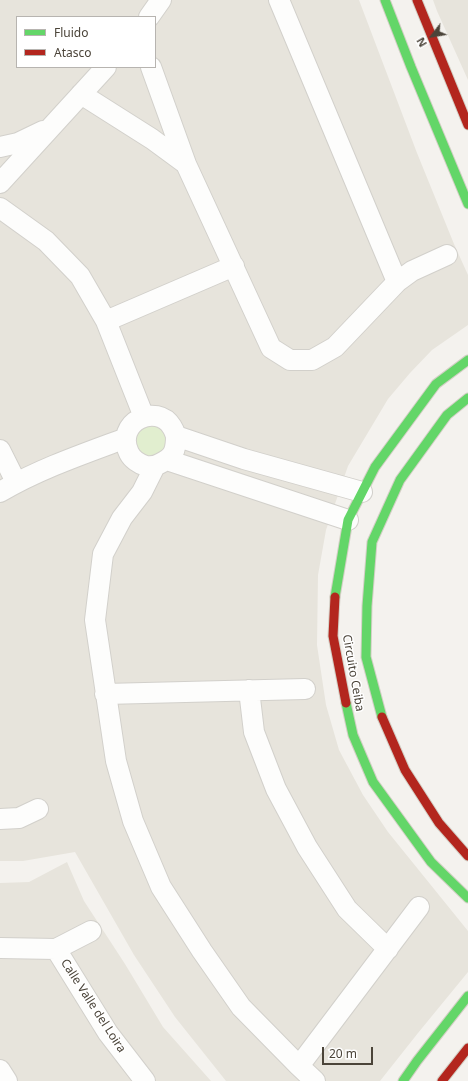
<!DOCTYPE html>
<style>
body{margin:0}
#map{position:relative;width:468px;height:1081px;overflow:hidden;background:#f4f2ee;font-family:"Noto Sans",sans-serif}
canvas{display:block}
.legend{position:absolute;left:16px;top:16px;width:140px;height:52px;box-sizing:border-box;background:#fff;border:1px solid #b7b4b0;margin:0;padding:5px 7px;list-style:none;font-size:12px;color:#4b4439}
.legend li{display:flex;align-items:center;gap:8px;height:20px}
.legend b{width:20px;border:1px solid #b7b4b0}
.north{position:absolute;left:412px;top:16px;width:40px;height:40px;-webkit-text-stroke:3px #fff;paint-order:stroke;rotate:239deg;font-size:11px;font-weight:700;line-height:16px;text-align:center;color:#4b4439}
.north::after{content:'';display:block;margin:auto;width:14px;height:18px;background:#4b4439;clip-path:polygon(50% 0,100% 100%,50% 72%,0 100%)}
.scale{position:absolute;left:322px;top:1047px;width:51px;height:18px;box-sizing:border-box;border:2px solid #4b4439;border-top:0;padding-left:5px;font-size:12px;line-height:14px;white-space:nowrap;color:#4b4439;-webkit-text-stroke:3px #fff;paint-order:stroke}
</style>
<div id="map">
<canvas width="468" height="1081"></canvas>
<ul class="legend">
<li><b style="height:5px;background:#63d668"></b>Fluido</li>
<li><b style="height:5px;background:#b3261e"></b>Atasco</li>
</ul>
<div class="north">N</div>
<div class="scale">20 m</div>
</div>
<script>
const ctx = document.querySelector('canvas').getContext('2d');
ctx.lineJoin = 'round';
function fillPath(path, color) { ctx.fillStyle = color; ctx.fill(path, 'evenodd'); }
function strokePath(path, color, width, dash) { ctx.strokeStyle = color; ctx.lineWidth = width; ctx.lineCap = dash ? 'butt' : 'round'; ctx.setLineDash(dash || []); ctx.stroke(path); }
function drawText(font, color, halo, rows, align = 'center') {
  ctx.font = font + ' "Noto Sans",sans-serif'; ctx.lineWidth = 3; ctx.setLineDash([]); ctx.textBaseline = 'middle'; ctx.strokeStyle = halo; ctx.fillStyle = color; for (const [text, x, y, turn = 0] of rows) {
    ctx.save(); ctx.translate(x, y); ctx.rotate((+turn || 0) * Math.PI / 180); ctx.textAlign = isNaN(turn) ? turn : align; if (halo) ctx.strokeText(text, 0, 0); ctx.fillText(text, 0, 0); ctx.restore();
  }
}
const residential = new Path2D(`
 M0,0H359L417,153L454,244L468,275V325L432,350L410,373L388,399L348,466L326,530L318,575L317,645L326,705L339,750L363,795L388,832L468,931V972L418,1033L380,1081H226L175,1017L134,955L75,852L23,861H0ZM17,17H155V67H17Z
 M433,0H468V80L437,11Z
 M67,862L84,901L125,964L163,1027L211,1081H0V883L29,882Z`);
const green = new Path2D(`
 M155,425C168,431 167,437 166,449L148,459L136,450L135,434L144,426Z`);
const street = new Path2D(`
 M279,0L397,282
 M149,17L161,0
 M151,67L186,164L271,348L290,360H312L335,347L397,282L412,271L447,255
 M81,94L152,139L186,164
 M0,147L18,143L43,131
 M0,183L106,67
 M0,208L46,241L80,276L106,321L144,417
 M106,321L234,266
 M176,436C176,450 174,457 161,463C156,466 152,467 146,466C139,464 132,459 129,453C114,422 157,402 172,427C174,430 175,433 176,436L244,459L362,492
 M0,450L16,482
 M167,460L348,520
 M155,466L142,492L122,518L103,554L95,620L116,761L133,821L161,887L202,951L241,1007L299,1066L315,1081
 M0,492C39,469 83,454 126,438
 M249,690L254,732L276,789L307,847L347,909L388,949
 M105,694L305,689
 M0,819L19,818L38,809
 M0,948L56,949L91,931
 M56,949L108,1033L145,1081
 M299,1066L419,907
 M0,1070L7,1081`);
const fast = new Path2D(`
 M385,0L411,67L468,204
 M335,597L348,520L375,467L436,384L468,360
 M346,703L353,735L373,782L431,862L468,898
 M382,717L366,657L367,606L372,542L400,480L447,415L468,398
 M403,1081L417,1061L468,996`);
const jam = new Path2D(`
 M417,0L468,125
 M335,597L333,636L346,703
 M382,717L405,770L439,823L468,856
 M442,1081L468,1048`);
const streetNames = [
 ["Circuito Ceiba",353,673,80],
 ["Calle Valle del Loira",93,1006,57]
];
fillPath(residential, '#e7e4dc');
fillPath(green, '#e1eecf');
strokePath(street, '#d2d0cb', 22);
strokePath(fast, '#d3cfc5', 11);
strokePath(jam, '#d3cfc5', 11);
strokePath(street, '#fdfdfc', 20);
strokePath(fast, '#63d668', 9);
strokePath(jam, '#b3261e', 9);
drawText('12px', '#4b4439', '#fff', streetNames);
</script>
